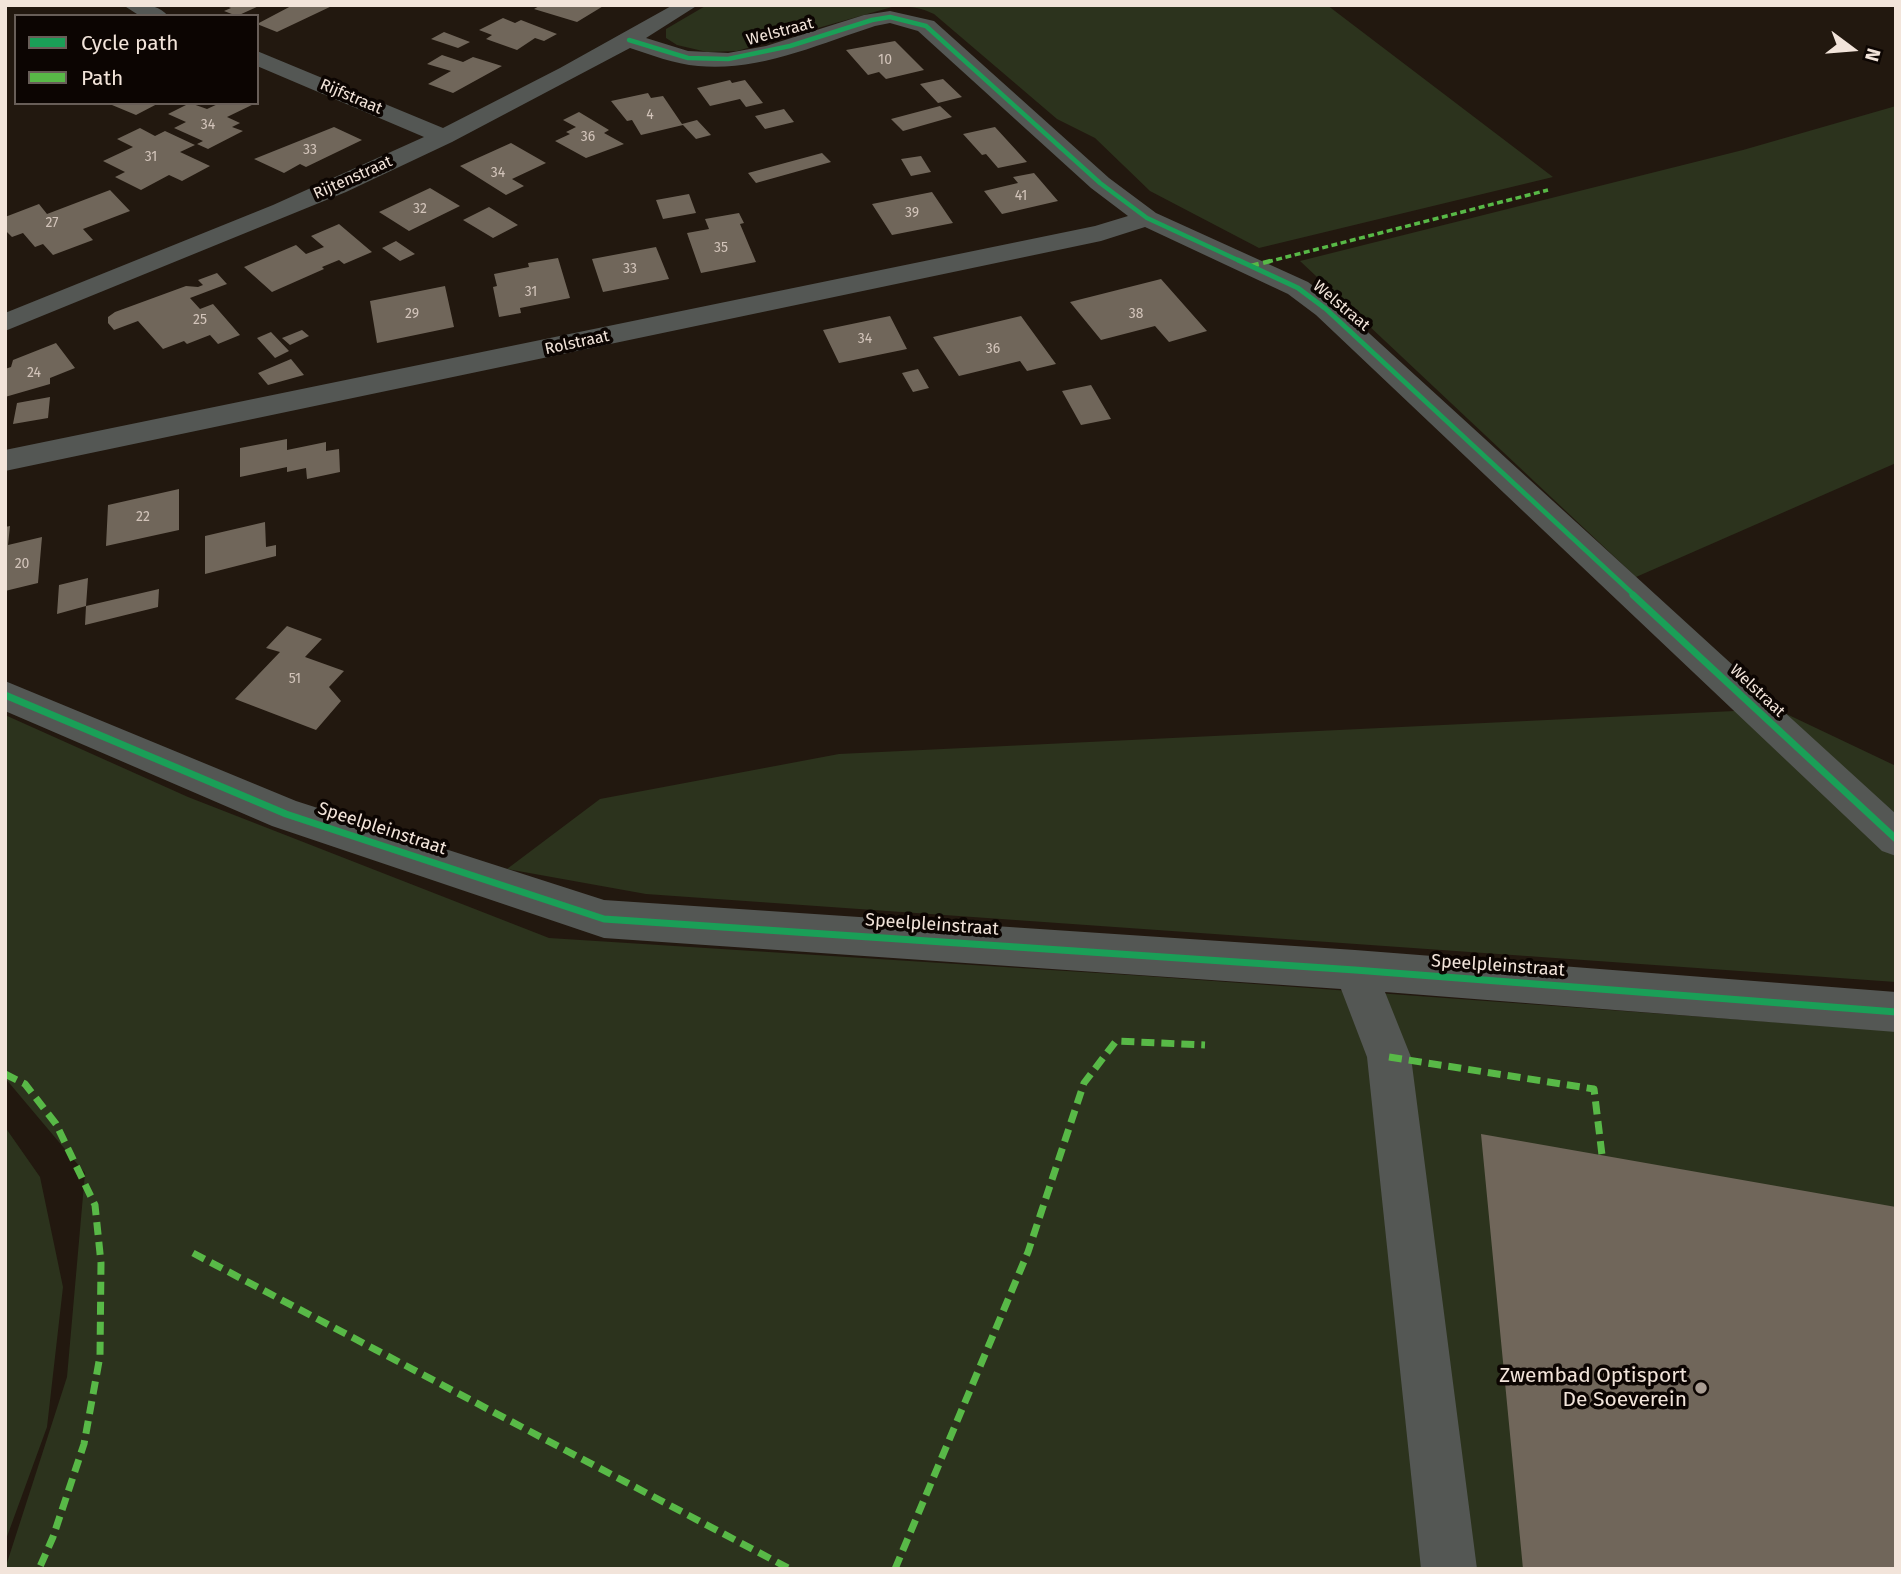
<!DOCTYPE html>
<style>
body{margin:0}
#map{position:relative;width:1901px;height:1574px;overflow:hidden;background:#22180f;font-family:"Fira Sans",sans-serif}
canvas{display:block}
.frame{position:absolute;inset:0;border:7px solid #f2e4da;pointer-events:none}
.legend{position:absolute;left:14px;top:14px;width:245px;height:91px;box-sizing:border-box;background:#0c0502;border:2px solid #685e58;margin:0;padding:9px 12px;list-style:none;font-size:21px;color:#f2e4da}
.legend li{display:flex;align-items:center;gap:14px;height:35px}
.legend b{width:35px;border:2px solid #685e58}
.north{position:absolute;left:1817px;top:14px;width:70px;height:70px;-webkit-text-stroke:5px #0c0502;paint-order:stroke;rotate:106deg;font-size:19px;font-weight:700;line-height:28px;text-align:center;color:#f2e4da}
.north::after{content:'';display:block;margin:auto;width:24px;height:32px;background:#f2e4da;clip-path:polygon(50% 0,100% 100%,50% 72%,0 100%)}
</style>
<div id="map">
<canvas width="1901" height="1574"></canvas>
<div class="frame"></div>
<ul class="legend">
<li><b style="height:9px;background:#1a9f57"></b>Cycle path</li>
<li><b style="height:9px;background:#58b947"></b>Path</li>
</ul>
<div class="north">N</div>
</div>
<script>
const ctx = document.querySelector('canvas').getContext('2d');
ctx.lineJoin = 'round';
function fillPath(path, color) { ctx.fillStyle = color; ctx.fill(path, 'evenodd'); }
function strokePath(path, color, width, dash) { ctx.strokeStyle = color; ctx.lineWidth = width; ctx.lineCap = dash ? 'butt' : 'round'; ctx.setLineDash(dash || []); ctx.stroke(path); }
function drawText(font, color, halo, rows, align = 'center') {
  ctx.font = font + ' "Fira Sans",sans-serif'; ctx.lineWidth = 7; ctx.setLineDash([]); ctx.textBaseline = 'middle'; ctx.strokeStyle = halo; ctx.fillStyle = color; for (const [text, x, y, turn = 0] of rows) {
    ctx.save(); ctx.translate(x, y); ctx.rotate((+turn || 0) * Math.PI / 180); ctx.textAlign = isNaN(turn) ? turn : align; if (halo) ctx.strokeText(text, 0, 0); ctx.fillText(text, 0, 0); ctx.restore();
  }
}
const green = new Path2D(`
 M707,5H1327L1553,177L1259,248L1150,191L1095,138L1057,119L934,14C920,7 908,6 892,7L737,51L707,52L677,45L666,38V29Z
 M1896,106V463L1636,577L1300,261L1743,150Z
 M1776,709L1896,766V982L646,894L507,869L600,799L839,754Z
 M5,715L188,797L549,938L1145,976L1896,1031V1569H5L67,1377L85,1173L5,1078Z
 M5,1127L40,1177L63,1287L47,1427L5,1542Z`);
const building = new Path2D(`
 M224,5H261L237,16L224,11L231,8Z
 M293,5H334L277,32L257,24Z
 M541,5H605L577,22L534,9Z
 M503,18L515,23L521,20L557,34L544,41L535,38L517,50L486,39L492,35L479,30Z
 M444,32L470,42L458,48L431,39Z
 M895,41L924,70L886,79L879,72L868,75L846,50Z
 M442,55L463,62L473,57L502,66L453,93L428,84L451,71L427,64Z
 M943,79L962,97L938,103L920,84Z
 M730,80L732,83L745,80L763,103L746,107L740,99L710,106L697,88Z
 M648,93L651,98L663,96L682,124L697,120L711,135L696,139L683,125L641,135L632,120L627,121L611,101Z
 M115,103H159L136,115L112,105Z
 M190,103L207,109L220,103H256L227,117L240,123L232,127L243,131L208,149L197,144L203,141L174,128L186,122L168,114Z
 M940,106L952,117L903,131L891,119Z
 M784,109L794,122L765,129L755,116Z
 M579,112L609,130L604,133L624,144L586,158L555,141L570,134L566,132L576,127L563,120Z
 M334,127L362,140L306,167L300,164L284,173L254,159Z
 M995,127L1027,162L998,168L986,154L982,155L963,134Z
 M140,128L155,136L165,131L195,145L180,152L210,166L182,181L169,175L141,190L115,177L125,172L103,161L133,147L117,139Z
 M511,143L546,163L512,179L524,186L506,195L460,166Z
 M822,153L831,162L756,183L748,173Z
 M921,156L931,172L911,176L901,159Z
 M1034,173L1058,201L1002,214L984,191L1018,183L1013,177Z
 M430,188L460,206L409,231L379,212Z
 M110,190L130,211L83,229L93,240L53,255L43,244L35,247L23,233L12,237L5,230V217L39,204L47,214Z
 M932,192L953,223L892,235L872,204Z
 M689,194L696,213L663,219L656,200Z
 M489,207L518,225L493,238L463,220Z
 M739,213L744,223L740,224L756,262L701,273L687,233L709,229L705,219Z
 M339,224L372,252L344,264L339,260L322,267L324,269L272,292L244,267L296,245L306,254L324,247L311,236Z
 M396,241L415,254L400,261L382,248Z
 M656,247L669,279L603,292L592,259Z
 M558,258L570,298L520,308L521,313L499,317L493,287L497,286L494,274L529,267L528,263Z
 M217,273L227,284L190,298L200,309L213,304L240,335L218,344L210,335L187,344L184,341L163,349L138,321L114,330L108,323V317L115,312L186,286L198,287L203,285L198,280Z
 M1161,279L1207,331L1169,342L1155,326L1101,340L1070,302Z
 M445,286L454,327L377,343L370,301Z
 M890,316L907,349L839,363L823,330Z
 M1021,316L1056,364L1027,371L1020,361L959,376L933,337Z
 M302,330L309,336L290,345L282,338Z
 M271,332L289,351L275,358L257,338Z
 M56,343L75,368L50,378V384L5,397V369L11,367L13,360Z
 M291,359L304,375L268,385L258,373Z
 M918,369L929,388L913,392L902,373Z
 M1091,385L1111,419L1081,425L1062,391Z
 M50,397L48,418L13,424L17,403Z
 M287,439V450L326,442V451L339,449L340,472L307,479L306,468L287,472V467L240,477V448Z
 M179,489V530L106,546L108,505Z
 M265,522L266,547L276,545V556L205,574V536Z
 M10,526L8,545L42,537L38,583L5,591V527Z
 M88,578L86,606L57,614L59,585Z
 M159,589L158,607L85,625L86,606Z
 M287,626L322,639L305,657L344,671L329,687L341,701L316,730L235,699L280,652L266,648Z
 M1481,1134L1896,1207V1569H1523Z`);
const minor = new Path2D(`
 M123,5C139,5 157,2 168,16H140Z
 M673,5H698L646,38L688,51L728,53L766,46L864,15L890,11L934,21L1109,178L1156,213L1308,282L1336,303L1896,814V856L1882,851L1316,315L1288,294L1145,227L1101,241L5,471V450L1095,226L1128,216L1091,188L918,31L890,23L875,26C819,44 758,72 698,66C674,64 652,55 630,48L452,142L346,192L5,331V313L273,205L424,137L257,66V51L443,128L560,68Z
 M5,681L296,801L604,900L1355,950L1896,992V1032L1385,992L1411,1057L1477,1569H1421L1367,1057L1341,989L604,938L272,826L5,711Z`);
const quietFar2 = new Path2D(`
 M1267,262L1548,190`);
const quietFar1 = new Path2D(`
 M1251,266L1274,260`);
const quiet = new Path2D(`
 M1389,1057L1594,1089L1602,1155
 M5,1074L25,1084L56,1124L95,1205L101,1263L100,1356L84,1444L53,1537L39,1569
 M193,1253L790,1569
 M895,1569L1028,1252L1084,1083L1116,1041L1205,1045`);
const cyclewayFar2 = new Path2D(`
 M629,40L688,58L728,59L790,46L872,20L890,17L926,26L1100,183L1147,218L1242,262`);
const cyclewayFar1 = new Path2D(`
 M1238,260L1298,288L1326,309L1635,596`);
const cycleway = new Path2D(`
 M1633,595L1896,839
 M5,695L286,814L604,919L1355,970L1896,1012`);
const markers = [
 [1701,1388,7,"#a99d93"]
];
const numberNames = [
 ["10",885,60],
 ["4",650,115],
 ["34",208,125],
 ["36",588,137],
 ["33",310,150],
 ["31",151,157],
 ["34",498,173],
 ["41",1021,196],
 ["32",420,209],
 ["39",912,213],
 ["27",52,223],
 ["35",721,248],
 ["33",630,269],
 ["31",531,292],
 ["29",412,314],
 ["38",1136,314],
 ["25",200,320],
 ["34",865,339],
 ["36",993,349],
 ["24",34,373],
 ["22",143,517],
 ["20",22,564],
 ["51",295,679]
];
const farStreetnames = [
 ["Welstraat",780,32,-15],
 ["Rijfstraat",351,97,23],
 ["Rijtenstraat",353,178,-24],
 ["Welstraat",1341,306,40],
 ["Rolstraat",577,343,-12],
 ["Welstraat",1757,691,43]
];
const streetNames = [
 ["Speelpleinstraat",382,829,18],
 ["Speelpleinstraat",932,925,4],
 ["Speelpleinstraat",1498,966,4]
];
const nearPoinames = [
 ["Zwembad Optisport",1687,1376],
 ["De Soeverein",1687,1400]
];
fillPath(green, '#2c331d');
fillPath(building, '#70665a');
fillPath(minor, '#545754');
strokePath(quietFar2, '#58b947', 3.5, [6, 3.5]);
strokePath(quietFar1, '#58b947', 4.5, [8, 4.5]);
strokePath(quiet, '#58b947', 7, [13, 7]);
strokePath(cyclewayFar2, '#1a9f57', 4.5);
strokePath(cyclewayFar1, '#1a9f57', 5);
strokePath(cycleway, '#1a9f57', 7);
for (const [x, y, r, color] of markers) { const dot = new Path2D(); dot.arc(x, y, r, 0, 2 * Math.PI); ctx.fillStyle = color; ctx.fill(dot); strokePath(dot, '#0c0502', 2.5); }
drawText('14px', '#d2c4ba', null, numberNames);
drawText('16px', '#f2e4da', '#0c0502', farStreetnames);
drawText('18px', '#f2e4da', '#0c0502', streetNames);
drawText('21px', '#f2e4da', '#0c0502', nearPoinames, 'right');
</script>
